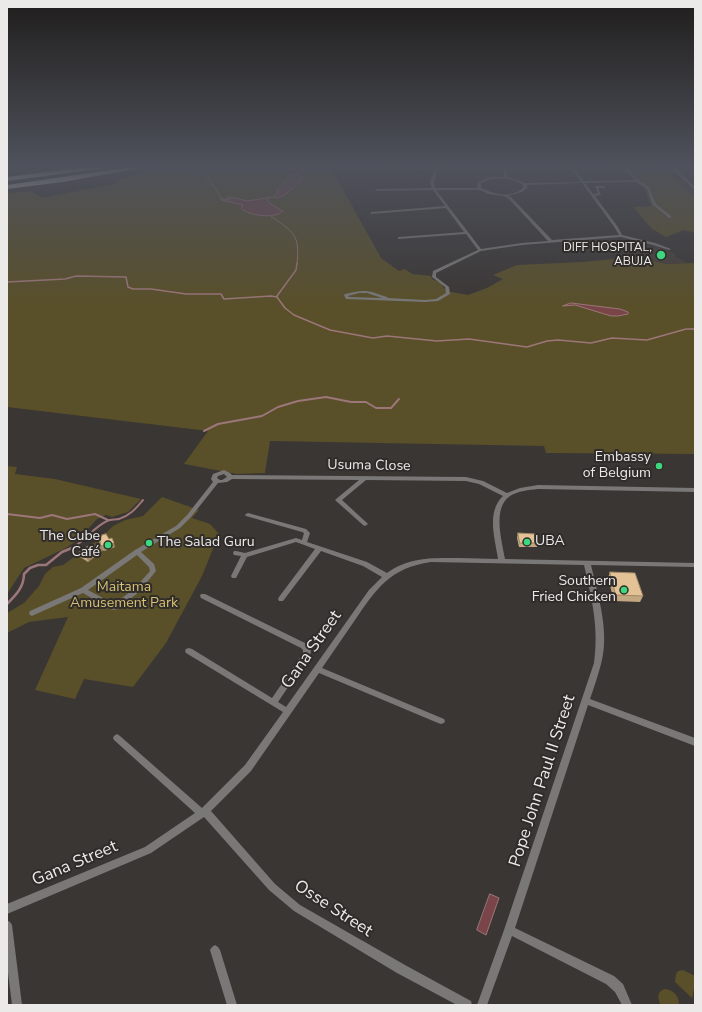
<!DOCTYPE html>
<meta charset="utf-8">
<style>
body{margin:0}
#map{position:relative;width:702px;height:1012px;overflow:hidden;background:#3a3634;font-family:"Nunito Sans",sans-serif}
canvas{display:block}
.frame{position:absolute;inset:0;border:8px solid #eceae8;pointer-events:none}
</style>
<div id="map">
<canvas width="702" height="1012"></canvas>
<div class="frame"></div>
</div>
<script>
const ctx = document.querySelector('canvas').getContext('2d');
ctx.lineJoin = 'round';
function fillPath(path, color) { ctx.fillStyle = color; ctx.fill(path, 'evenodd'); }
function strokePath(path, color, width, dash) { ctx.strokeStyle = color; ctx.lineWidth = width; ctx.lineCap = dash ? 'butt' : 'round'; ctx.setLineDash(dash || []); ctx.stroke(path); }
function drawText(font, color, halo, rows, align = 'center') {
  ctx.font = font + ' "Nunito Sans",sans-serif'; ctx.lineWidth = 4; ctx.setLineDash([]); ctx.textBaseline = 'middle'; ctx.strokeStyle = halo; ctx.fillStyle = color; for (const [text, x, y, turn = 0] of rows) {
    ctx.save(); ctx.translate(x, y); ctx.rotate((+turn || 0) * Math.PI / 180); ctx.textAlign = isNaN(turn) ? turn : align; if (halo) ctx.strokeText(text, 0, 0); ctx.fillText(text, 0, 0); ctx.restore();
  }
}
const built = new Path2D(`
 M663,166H695V197Z
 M655,246L674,253L676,257L688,263L666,264L644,259Z`);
const green = new Path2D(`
 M173,166H330L381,258L399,271L405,269L412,274L431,276L432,279L441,283L446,291L468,295L487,288L503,279L493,275L517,265L582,262L635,257L666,264L695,263V454L546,453L544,446L270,441L265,473L237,474L184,464L208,431L7,407V193L31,191L42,198L114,184L120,179Z
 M618,166H663L695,197V233L684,230L666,237L651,228L633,207L652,206C647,200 648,191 643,186C636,178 625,174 618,166Z
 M7,466L17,467L15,474L55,479L141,499L128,512L112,517L106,515L97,519L79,539L66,548L24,568L7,594Z
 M162,497L199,510L192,518L210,524L219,534L202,576L166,643L133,687L84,679L75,699L35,690L68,617L29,622L7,633V613L24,603L39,586L45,574L53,567L63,565L102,537L113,526L125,520L143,516Z
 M683,970L695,976V989H694L692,998L675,982L676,974L678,971Z
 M665,989C674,990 679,996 679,1005H661C657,998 657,991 665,989Z`);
const water = new Path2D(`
 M292,175L301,176L302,180L285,195L277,198L274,197L278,192L277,190Z
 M228,197L236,198L247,201L267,198L269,203L283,211C276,219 247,216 241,208L243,205L221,200V198L229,200Z
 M571,303L620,309L628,312V314L618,316H611L575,305L563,306Z
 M490,894L499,898L486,935L477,930Z`);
const streamFar3 = new Path2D(`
 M194,167L210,180L221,198
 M298,175L305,166
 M267,198L274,197
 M271,216C294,233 300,234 297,264`);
const streamFar2 = new Path2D(`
 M7,282L65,279L76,276L126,277L128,287L133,289H151L186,294H221L224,299L271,296L277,297L285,308L294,315L330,330L373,338L387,336L437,341L469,339L527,347L547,341L558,340L591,343L612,338L647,340L686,329H695
 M277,296L296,270L297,263`);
const streamFar1 = new Path2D(`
 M204,431L218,424L262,416L278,407L298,401L326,397L351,402H366L376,408H391L399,399
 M7,514L40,518L52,515L67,519L95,514L108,520
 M70,549C85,542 92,528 107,521C111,519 115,520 119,519C130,516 136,508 143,500`);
const stream = new Path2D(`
 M7,604C16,595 24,587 24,574L30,568L38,565H46L62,552L72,548`);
const street = new Path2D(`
 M366,166H383L435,169V166H439L434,182L435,188H477L478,182L490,177H504V166H508L507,177L518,180L524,183L581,182L569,166H573L584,181L635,180L622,166H626L638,180L649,187L656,204L671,216V218H669L653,205L647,189L636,182L585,183L593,194L598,193L595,186H605V188H598L601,195L595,196L618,227L622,235L655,243L671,249L669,250L653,245L621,237L522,245L481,251L436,273V277L449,287L450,294L438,301L425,302L346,299L344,295L345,294C365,289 368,290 387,297L388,298L425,300L436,299L446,293L445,287L432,277L433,271L478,250L466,234L398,239V237H399L464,232L446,208L371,214V212H372L445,206L433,190L377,191L375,190L377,189L432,188L430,182L434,171L368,167ZM491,179C502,178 513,178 523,185V188C509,199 495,194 481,188V183ZM582,183L615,228L619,235L552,240L511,197L508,196L522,192L527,188V185ZM436,190H480L488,194L504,196L509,199L548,241L522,243L481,249ZM359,293H367L382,298L349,297L348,296Z
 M669,166H673L695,187V190Z
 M224,470L230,473L232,475L466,477L483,481L507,493L520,488L538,485L695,488V492L538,489C529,490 518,491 510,496C492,508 502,541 505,559L695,563V567L591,565C598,596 610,632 601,664C598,676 594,687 590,699L695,738V746L588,705L515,928L614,976L623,984L632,1005H622L615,992L606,984L512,936L487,1005H477L504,930L594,663C599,628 592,599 584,565L431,562C390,568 377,588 355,620C344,636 333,652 322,668L444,719L445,721L444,723L441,724L438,723L319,673L251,771L211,811L275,884L300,905L405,965L471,1001L472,1005H457L397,973L294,911L269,890L204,817L151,853L7,914V904L145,847L195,813L114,740L113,738L114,736L117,734L120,736L202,808L245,765L283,712L186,653L185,651L186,649L189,648L192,649L272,698L303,653V650L301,648L201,598L200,596L201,594H205L307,644C310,647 312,650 310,655L278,702L286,707L369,590L382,577L363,566L321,551L283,601H279L278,599L279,597L315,549L296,542L247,557L236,578H232L231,576L241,556L234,555L233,553L234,551H236L245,553L296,538L302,540L304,533L302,532L246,516L245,515L246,514L248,513L306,529L310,533L307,542L367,562L387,573C409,557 432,558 458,558C472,558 485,559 498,559C495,539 486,512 503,496L479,484L466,481L366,480L342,500L367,523L368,524L365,526L363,525L335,500L359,480L232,479L227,482L218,483L191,517L180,528L141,552L154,564L156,571L139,592L117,609L115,610L110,609L83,593L34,615L32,616L30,615L29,613L30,611L81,588L135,550L176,526L187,515L213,482L211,479L213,474ZM224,474L227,477L222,480H220L217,478L218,476ZM137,555L149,567L150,571L135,588L114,604L88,590Z
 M7,920L10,922L12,925L22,1005H12L7,965Z
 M215,945L218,947L220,950L237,1005H227L210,950L212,947Z`);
const highway = new Path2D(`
 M94,166H110L107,168L7,181V177Z
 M139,166H152L63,182L7,189V185Z`);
const wall = new Path2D(`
 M518,533L538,543L537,547H519L517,538Z
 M97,537L115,547L104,551L103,550L88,562L80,557L78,553L90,547L100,544Z
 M610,572L643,596L640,602L614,601L608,578Z`);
const shadedWall = new Path2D(`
 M114,543L115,547L104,551L103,547Z
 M102,545L103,550L88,562L87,558Z`);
const building = new Path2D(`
 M518,533L536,534L538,543H520Z
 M106,534L109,539L112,538L114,543L103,547L102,545L87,558L78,553L88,546L90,547L101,543L97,537Z
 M610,572L635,573L643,596L616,595Z`);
const markers = [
 [661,255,5,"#3cd77e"],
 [659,466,4,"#3cd77e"],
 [527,542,4,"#3cd77e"],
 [149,543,4,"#3cd77e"],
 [108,545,4,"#3cd77e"],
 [624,590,4,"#3cd77e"]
];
const farPoinames = [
 ["DIFF HOSPITAL,",652,248],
 ["ABUJA",652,262]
];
const poiNames = [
 ["Embassy",651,458],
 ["of Belgium",651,474],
 ["The Cube",100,537],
 ["Café",100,553],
 ["UBA",535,542,"left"],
 ["The Salad Guru",157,543,"left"],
 ["Southern",616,582],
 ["Fried Chicken",616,598]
];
const streetNames = [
 ["Usuma Close",369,466,1]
];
const parkNames = [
 ["Maitama",124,588],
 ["Amusement Park",124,604]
];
const nearStreetnames = [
 ["Gana Street",312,650,-55],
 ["Pope John Paul II Street",543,781,-72],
 ["Gana Street",75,864,-23],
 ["Osse Street",333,909,33]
];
fillPath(built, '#473e38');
fillPath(green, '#594f29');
fillPath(water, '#794549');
strokePath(water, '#9c7679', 1);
strokePath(streamFar3, '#9c7679', 1);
strokePath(streamFar2, '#9c7679', 1.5);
strokePath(streamFar1, '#9c7679', 2);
strokePath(stream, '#9c7679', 2.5);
fillPath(street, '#7a7877');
fillPath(highway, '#d6d1cf');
fillPath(wall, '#c3a780');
fillPath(shadedWall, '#9f8868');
fillPath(building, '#e3c295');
strokePath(building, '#9f8868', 1);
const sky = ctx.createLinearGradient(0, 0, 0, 308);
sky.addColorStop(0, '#201e1d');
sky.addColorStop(0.54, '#4f525c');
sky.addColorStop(1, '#4f525c00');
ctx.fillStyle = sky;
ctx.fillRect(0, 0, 702, 308);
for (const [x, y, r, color] of markers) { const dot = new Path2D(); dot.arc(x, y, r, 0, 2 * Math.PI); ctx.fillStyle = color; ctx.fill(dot); strokePath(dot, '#2f2c2a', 1.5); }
drawText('12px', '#eceae8', '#2f2c2a', farPoinames, 'right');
drawText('14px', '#eceae8', '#2f2c2a', poiNames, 'right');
drawText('14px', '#eceae8', '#2f2c2a', streetNames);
drawText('14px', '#d6c073', '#2f2c2a', parkNames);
drawText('17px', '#eceae8', '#2f2c2a', nearStreetnames);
</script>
